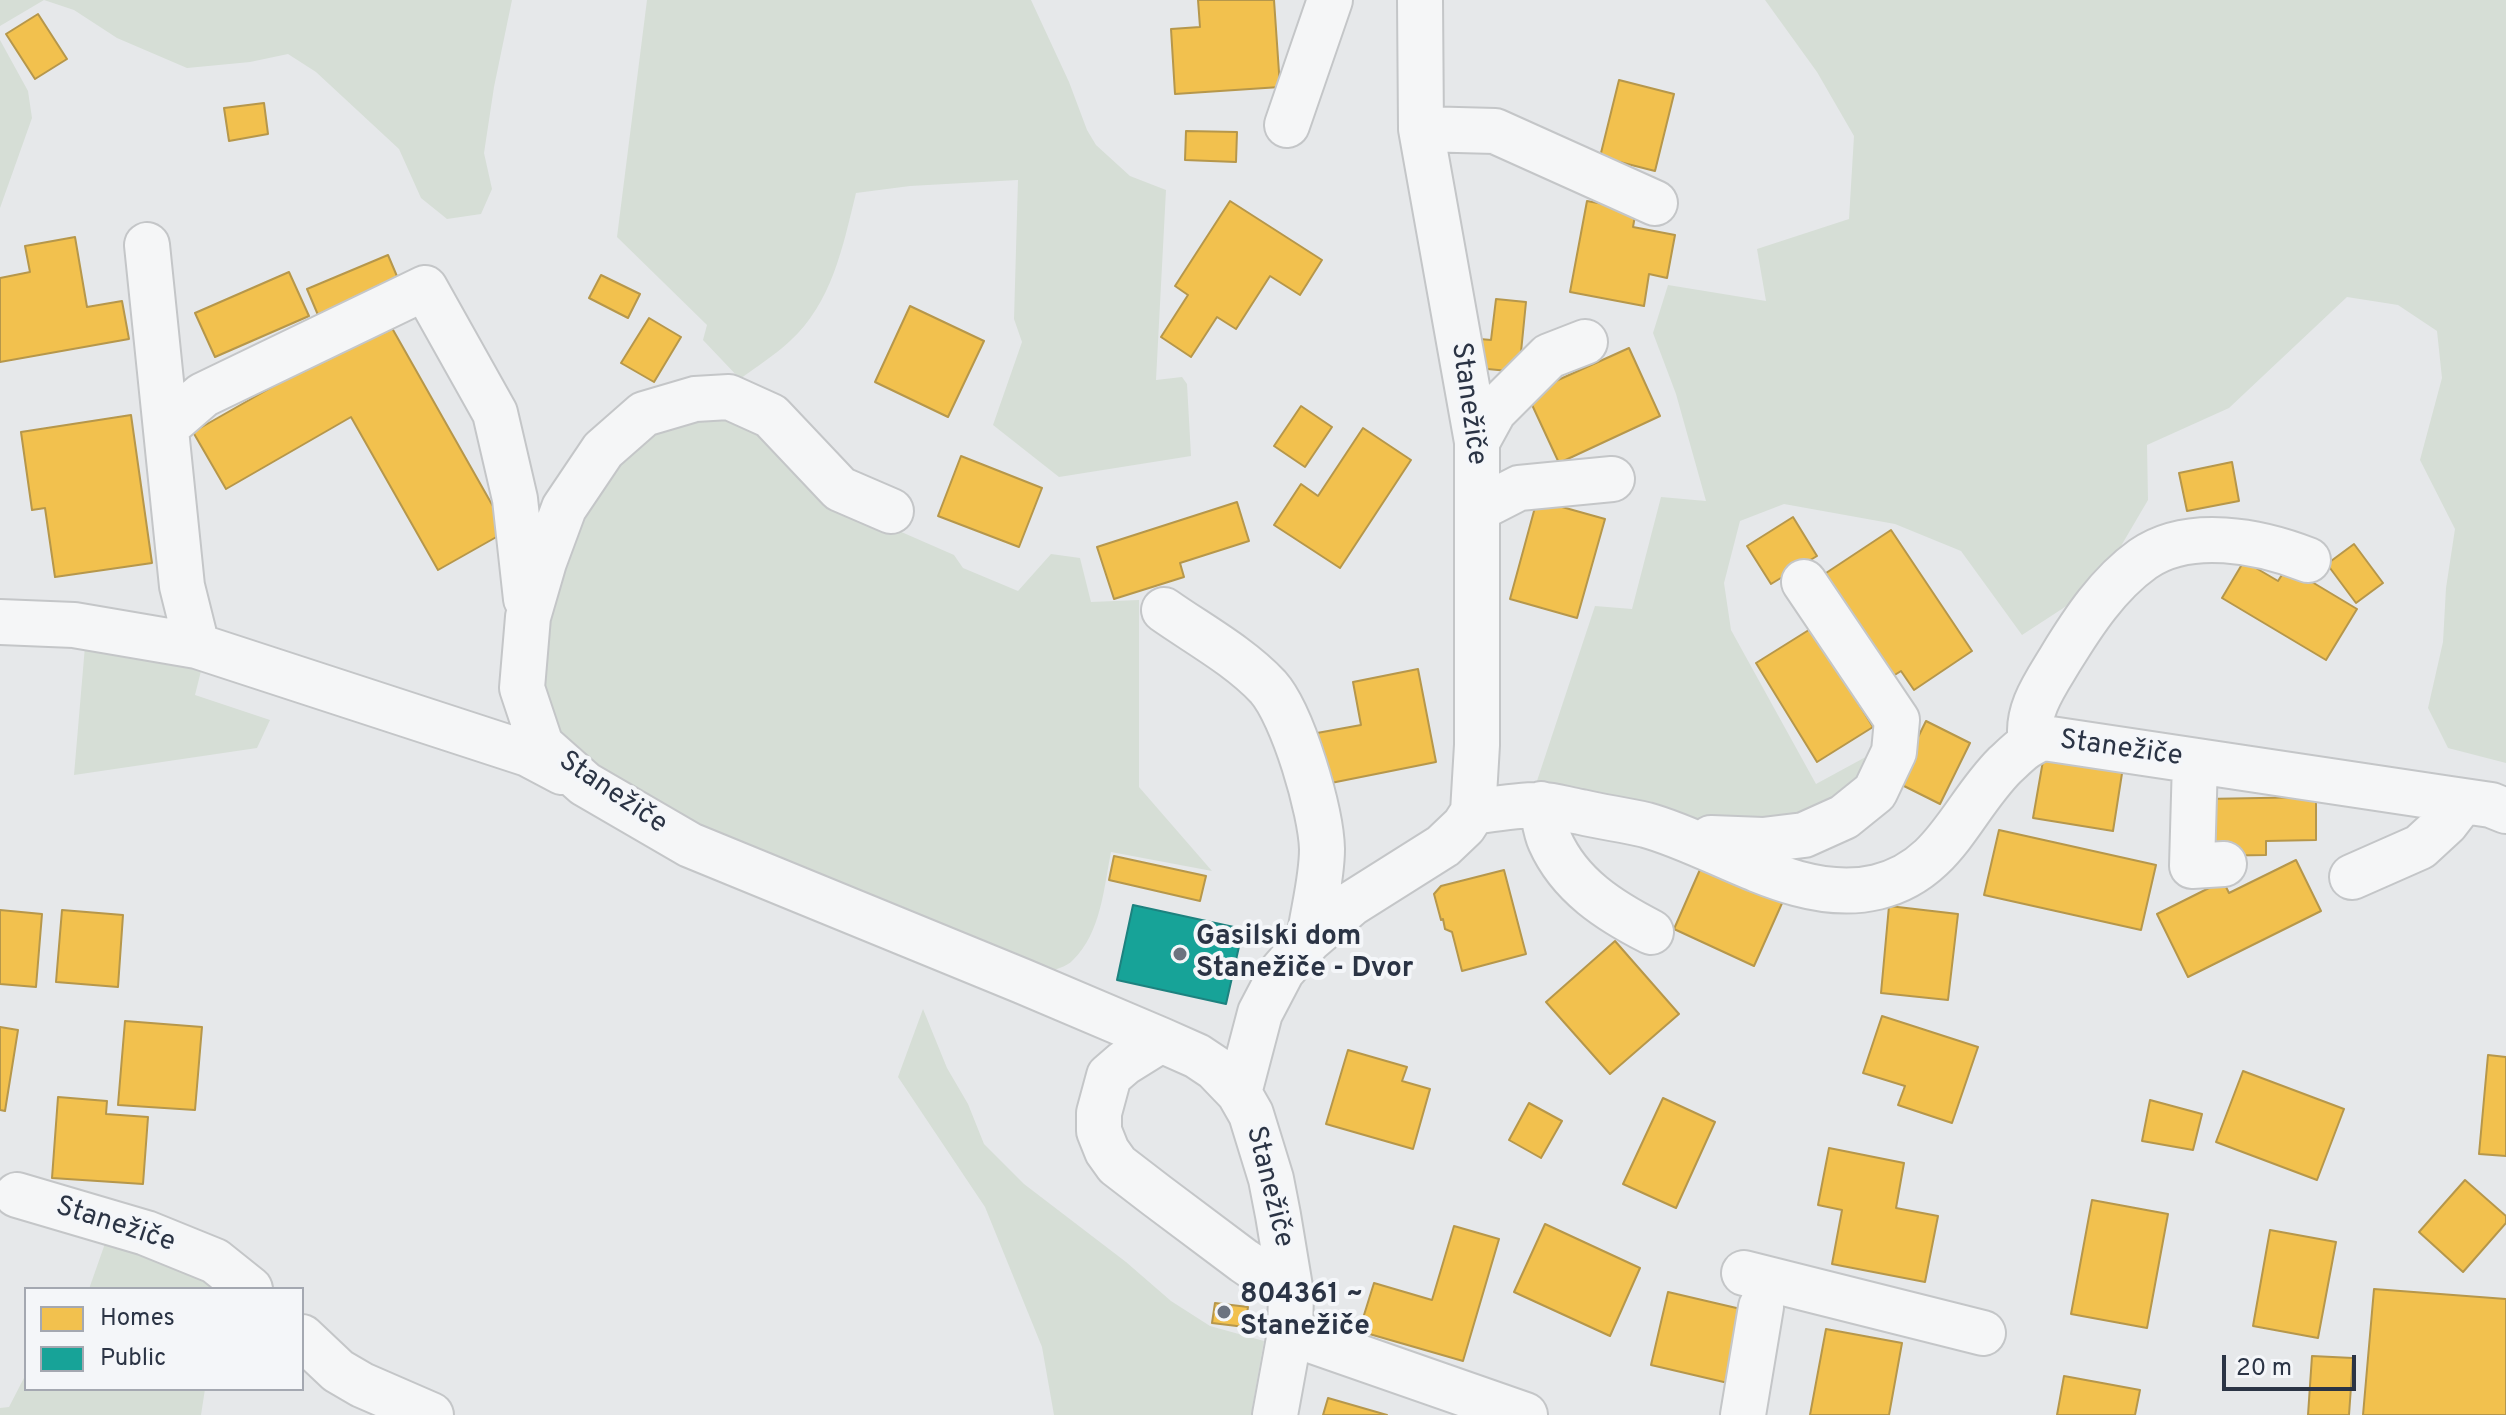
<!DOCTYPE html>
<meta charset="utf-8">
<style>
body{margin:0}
#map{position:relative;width:2506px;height:1415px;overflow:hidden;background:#e6e8ea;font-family:Overpass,sans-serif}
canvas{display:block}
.legend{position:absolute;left:24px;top:1287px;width:280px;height:104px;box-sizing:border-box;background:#f4f6f9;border:2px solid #a4a8b1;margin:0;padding:10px 14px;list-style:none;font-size:24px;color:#2b3445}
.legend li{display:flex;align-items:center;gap:16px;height:40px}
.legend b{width:40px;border:2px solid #a4a8b1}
.scale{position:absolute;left:2222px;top:1355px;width:134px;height:36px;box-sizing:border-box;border:4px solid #2b3445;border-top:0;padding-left:10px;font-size:24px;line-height:28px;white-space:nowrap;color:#2b3445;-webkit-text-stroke:6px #f4f6f9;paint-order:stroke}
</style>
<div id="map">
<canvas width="2506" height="1415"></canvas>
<ul class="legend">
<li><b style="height:22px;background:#f2c14e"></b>Homes</li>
<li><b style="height:22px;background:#17a398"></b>Public</li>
</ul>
<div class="scale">20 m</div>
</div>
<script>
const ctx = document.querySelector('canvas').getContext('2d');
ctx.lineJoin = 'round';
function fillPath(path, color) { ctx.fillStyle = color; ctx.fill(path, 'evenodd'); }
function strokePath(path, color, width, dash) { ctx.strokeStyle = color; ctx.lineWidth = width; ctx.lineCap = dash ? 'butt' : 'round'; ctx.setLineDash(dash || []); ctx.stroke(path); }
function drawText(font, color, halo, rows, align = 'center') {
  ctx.font = font + ' Overpass,sans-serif'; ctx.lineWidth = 8; ctx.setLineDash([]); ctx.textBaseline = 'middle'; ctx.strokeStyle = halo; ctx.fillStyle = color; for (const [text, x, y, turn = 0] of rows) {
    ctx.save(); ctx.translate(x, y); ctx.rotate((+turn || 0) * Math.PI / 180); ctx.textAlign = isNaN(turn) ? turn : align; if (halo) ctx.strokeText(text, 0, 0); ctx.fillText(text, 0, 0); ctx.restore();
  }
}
const green = new Path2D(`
 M0,0H512L494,87L484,153L492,189L481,214L447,219L421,198L399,149L316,72L288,54L250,62L187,68L117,38L74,10L44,0L0,26Z
 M647,0H1031L1069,82L1087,130L1096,145L1130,176L1166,190L1156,380L1182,377L1187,384L1191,456L1059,477L993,425L1022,342L1014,319L1018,180L910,186L856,193C843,246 832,303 790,341C775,355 756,367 740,379L703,340L707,325L617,237Z
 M1765,0H2506V763L2448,748L2428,708L2443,642L2446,588L2455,529L2420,460L2442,378L2437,331L2398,305L2347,297L2229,408L2147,445L2148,500L2121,546L2114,575L2022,635L1961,551L1895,524L1784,504L1740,521L1724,583L1731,630L1816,784L1873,753L1869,781L1772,830L1699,825L1533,793L1595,606L1632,609L1661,497L1706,501L1676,394L1653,333L1668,285L1766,301L1757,249L1849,219L1854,136L1817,72Z
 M0,40L28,91L32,118L0,208Z
 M666,415L757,420L826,499L954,555L963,568L1018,591L1051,554L1080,558L1091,602L1139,600V787L1212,871L1111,852C1104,887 1101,933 1073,960C1067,967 1053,970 1044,973L669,818L561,743L539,696L551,582L597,478Z
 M85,646L203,663L195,695L270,720L257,748L74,775Z
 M923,1009L947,1068L968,1104L984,1144L1024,1184L1126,1262L1171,1301L1210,1326L1264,1341L1251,1415H1054L1042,1347L985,1207L898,1077Z
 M108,1235L191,1264L218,1289H89Z
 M26,1374V1389H205L201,1415H0V1408L9,1407Z`);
const homes = new Path2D(`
 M1198,0H1274L1280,87L1175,94L1171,29L1200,27Z
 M38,14L67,59L35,79L6,34Z
 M1619,80L1674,94L1655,171L1600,157Z
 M264,103L268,134L229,141L224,108Z
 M1186,131L1237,132L1236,162L1185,160Z
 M1230,201L1322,260L1300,295L1270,276L1236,329L1217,317L1191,357L1161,337L1188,295L1175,286Z
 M1587,201L1636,210L1633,227L1675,235L1667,278L1649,274L1644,306L1570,292Z
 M75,237L87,307L122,301L129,339L0,362V278L30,272L25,246Z
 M388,255L399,281L318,315L307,289Z
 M289,272L309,316L215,357L195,313Z
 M601,275L640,294L628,318L589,298Z
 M1496,299L1526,302L1519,372L1477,368L1480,339L1491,340Z
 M910,306L984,341L948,417L875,382Z
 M649,318L681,337L654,382L621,363Z
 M388,321L507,531L438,570L351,417L226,489L193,432Z
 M1629,348L1660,416L1559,463L1527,394Z
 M1301,406L1332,427L1305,467L1274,446Z
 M131,415L152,563L55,577L45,508L32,510L21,432Z
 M1363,428L1411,460L1340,568L1274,525L1301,484L1318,496Z
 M961,456L1042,488L1019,547L938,516Z
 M2232,462L2239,501L2187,511L2179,473Z
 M1537,500L1605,519L1577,618L1510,599Z
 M1237,502L1249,541L1180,563L1184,577L1114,599L1097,547Z
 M1793,517L1817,556L1771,584L1747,546Z
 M1891,530L1972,651L1914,690L1901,671L1890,678L1823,575Z
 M2354,544L2383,583L2356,603L2327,564Z
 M2244,561L2278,581L2287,567L2357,609L2326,660L2222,598Z
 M1812,628L1873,727L1817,762L1756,663Z
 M1418,669L1436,762L1326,784L1317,733L1361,725L1353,682Z
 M1926,721L1970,743L1940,804L1896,782Z
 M2044,755L2123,767L2113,831L2033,818Z
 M2316,797V840L2266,841V855L2205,856L2204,799Z
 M1999,830L2156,865L2141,930L1984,895Z
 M1114,856L1206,876L1200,901L1109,880Z
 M2296,860L2321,911L2188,977L2157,914L2223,881L2229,893Z
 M1702,865L1783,901L1754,966L1674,929Z
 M1504,870L1526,954L1462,971L1452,932L1445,929L1443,919L1441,920L1434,894L1441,886Z
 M1889,906L1958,914L1948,1000L1881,993Z
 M0,910L42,914L36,987L0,984Z
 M62,910L123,915L118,987L56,982Z
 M1615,941L1679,1014L1610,1074L1546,1002Z
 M1882,1016L1978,1047L1952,1123L1898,1105L1905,1086L1863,1073Z
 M125,1021L202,1027L195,1110L118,1105Z
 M0,1027L18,1030L5,1111L0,1110Z
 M1348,1050L1407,1067L1402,1081L1430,1089L1413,1149L1326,1124Z
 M2488,1055L2506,1057V1156L2479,1154Z
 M2243,1071L2344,1109L2317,1180L2216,1142Z
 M58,1097L107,1101L106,1114L148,1117L143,1184L52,1178Z
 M1663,1098L1715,1122L1676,1208L1623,1184Z
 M2150,1100L2202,1114L2193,1150L2142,1141Z
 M1529,1103L1562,1121L1541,1158L1509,1140Z
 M1829,1148L1904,1163L1896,1208L1938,1216L1925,1282L1832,1264L1842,1210L1818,1205Z
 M2465,1180L2506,1216V1223L2463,1272L2419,1232Z
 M2092,1200L2168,1214L2147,1328L2071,1314Z
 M1545,1224L1640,1268L1610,1336L1514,1292Z
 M1454,1226L1499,1239L1463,1361L1359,1331L1374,1283L1432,1300Z
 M2270,1230L2336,1242L2318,1338L2253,1326Z
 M2374,1289L2506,1299V1415H2363Z
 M1668,1292L1745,1310L1728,1383L1651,1365Z
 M1215,1303L1248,1307L1245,1327L1212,1323Z
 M1826,1329L1902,1343L1889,1415H1810Z
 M2312,1356L2353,1358L2349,1415H2308Z
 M2064,1376L2140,1390L2135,1415H2057Z
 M1328,1398L1387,1415H1323Z`);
const public = new Path2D(`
 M1133,905L1243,929L1226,1004L1117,980Z`);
const minor = new Path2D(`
 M1287,125L1330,0
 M1421,129L1495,131L1655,203
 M147,245L182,586L197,646
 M166,427L203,395L425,288L495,413L515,499L526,599
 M1477,442L1494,411L1549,356L1585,342
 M1478,509L1519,488L1612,479
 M891,511L840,489L771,416L729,397L695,399L644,414L603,450L564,508L544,562L528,617L522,688L541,745L585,784L690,845L1022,981L1161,1040L1197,1056L1215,1068L1239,1093L1251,1114L1271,1179L1278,1215L1291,1293L1290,1333L1275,1415
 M1164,610C1198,634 1239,656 1268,687C1293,715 1321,811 1322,849C1322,879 1313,911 1309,940
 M0,622L74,625L197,646L528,754L562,772
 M2031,742C2025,711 2046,683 2061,658C2083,622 2108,584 2143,559C2189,527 2260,541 2308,560
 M2195,761L2192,866L2224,864
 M1541,804C1544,816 1545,830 1550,841C1570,886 1610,911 1651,932
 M1473,812C1494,809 1517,805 1539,805C1552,804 1567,810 1581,812C1602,817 1625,820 1646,825C1719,845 1799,906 1877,887C1945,871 1961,809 2005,765C2018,753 2027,743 2044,738L2450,799L2491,805L2506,811
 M1711,838L1763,840L1804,835L1844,817L1875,792L1894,752L1897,720L1804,582
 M2352,877L2420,847L2446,823L2463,801
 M1161,1040L1124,1063L1109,1076L1099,1113V1131L1107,1151L1117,1165L1156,1195L1244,1261L1291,1293
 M1239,1093L1260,1013L1282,971L1309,940L1351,904L1443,846L1464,826L1473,812L1477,745V442L1421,129L1420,0
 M17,1195L146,1233L215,1261L250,1289
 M1744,1273L1983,1333
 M1290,1333L1525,1415
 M302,1337L338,1371L362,1385L431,1415
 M1743,1415L1761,1307`);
const markers = [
 [1180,954,8,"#6c737f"],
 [1224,1312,8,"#6c737f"]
];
const streetNames = [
 ["Stanežiče",1467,404,82],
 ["Stanežiče",2121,750,8],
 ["Stanežiče",612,794,34],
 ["Stanežiče",1268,1187,76],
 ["Stanežiče",115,1226,18]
];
const poiNames = [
 ["Gasilski dom",1196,938],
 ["Stanežiče - Dvor",1196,970],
 ["804361 ~",1240,1296],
 ["Stanežiče",1240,1328]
];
fillPath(green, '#d6ded6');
fillPath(homes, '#f2c14e');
strokePath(homes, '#b6974b', 2);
fillPath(public, '#17a398');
strokePath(public, '#1d827f', 2);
strokePath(minor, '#c4c6c8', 48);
strokePath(minor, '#f5f6f7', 44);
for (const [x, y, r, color] of markers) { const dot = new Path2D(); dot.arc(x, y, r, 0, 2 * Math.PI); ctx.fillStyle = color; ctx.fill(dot); strokePath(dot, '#f4f6f9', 3); }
drawText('28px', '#2b3445', '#f4f6f9', streetNames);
drawText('bold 28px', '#2b3445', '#f4f6f9', poiNames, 'left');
</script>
